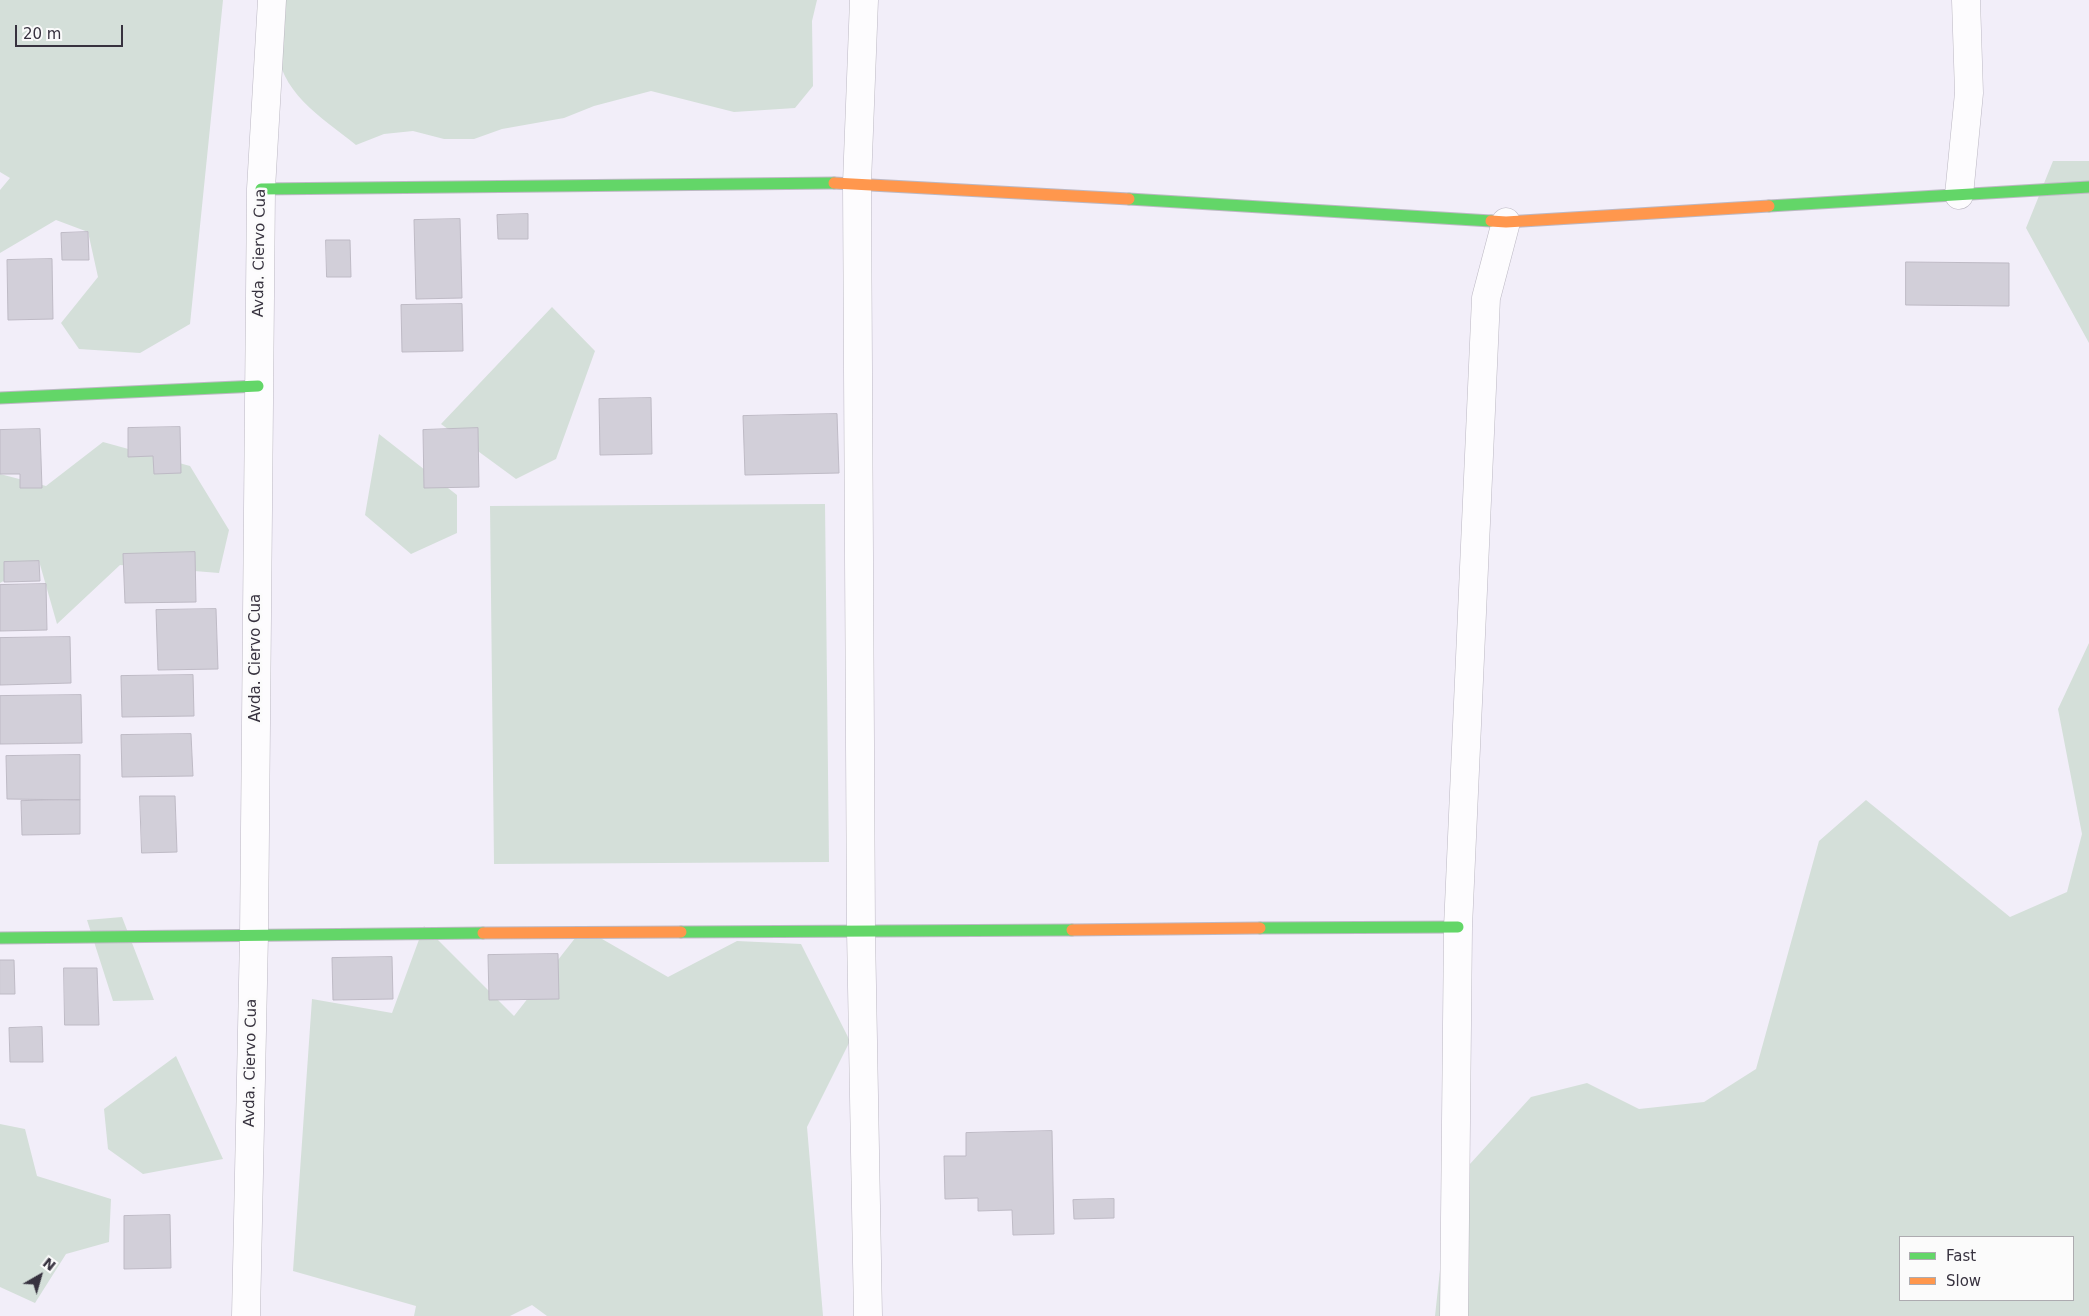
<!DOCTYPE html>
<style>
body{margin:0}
#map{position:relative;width:2089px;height:1316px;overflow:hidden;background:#f2eef9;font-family:"DejaVu Sans",sans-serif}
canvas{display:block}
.legend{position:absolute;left:1899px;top:1236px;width:175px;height:65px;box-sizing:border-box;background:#fbfbfb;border:1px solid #adabb0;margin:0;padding:6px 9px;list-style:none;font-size:15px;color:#37323f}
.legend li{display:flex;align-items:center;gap:10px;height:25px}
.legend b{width:25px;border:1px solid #adabb0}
.north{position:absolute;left:15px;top:1251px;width:50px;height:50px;-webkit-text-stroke:4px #fbfbfb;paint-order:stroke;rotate:38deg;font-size:14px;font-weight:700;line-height:20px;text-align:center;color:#37323f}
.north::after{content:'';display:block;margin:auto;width:18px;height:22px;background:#37323f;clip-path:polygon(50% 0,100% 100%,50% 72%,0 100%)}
.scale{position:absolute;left:15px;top:25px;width:108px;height:22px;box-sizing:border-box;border:2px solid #37323f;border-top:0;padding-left:6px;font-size:15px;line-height:18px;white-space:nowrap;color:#37323f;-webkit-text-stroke:4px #fbfbfb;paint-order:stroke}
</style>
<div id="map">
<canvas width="2089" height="1316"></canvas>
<ul class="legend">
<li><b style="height:6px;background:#63d668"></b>Fast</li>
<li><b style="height:6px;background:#ff974d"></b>Slow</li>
</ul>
<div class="north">N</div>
<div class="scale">20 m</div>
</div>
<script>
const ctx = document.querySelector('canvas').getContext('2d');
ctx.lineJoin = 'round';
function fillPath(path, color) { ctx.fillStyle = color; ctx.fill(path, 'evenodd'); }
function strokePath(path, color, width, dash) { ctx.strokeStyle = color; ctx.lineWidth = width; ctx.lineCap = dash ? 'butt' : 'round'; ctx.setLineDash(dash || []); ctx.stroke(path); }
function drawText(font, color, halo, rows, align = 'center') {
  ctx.font = font + ' "DejaVu Sans",sans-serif'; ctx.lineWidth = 5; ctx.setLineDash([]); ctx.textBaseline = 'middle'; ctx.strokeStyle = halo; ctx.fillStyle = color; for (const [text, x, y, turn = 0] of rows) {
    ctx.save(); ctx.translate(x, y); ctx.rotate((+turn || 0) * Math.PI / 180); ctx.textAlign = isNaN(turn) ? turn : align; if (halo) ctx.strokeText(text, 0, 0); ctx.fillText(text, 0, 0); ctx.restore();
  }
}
const green = new Path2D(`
 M0,0H223L190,324L140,353L79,349L61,323L98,277L88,232L56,220L0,253V190L10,178L0,172Z
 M280,0H817L812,21L813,86L795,108L734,112L651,91L594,106L564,118L502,129L474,139H444L413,131L384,134L356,145C320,116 279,93 276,42C275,29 278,14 280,0Z
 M2053,161H2089V343L2026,228Z
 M552,307L595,351L556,459L516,479L441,424Z
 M379,434L457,495V533L411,554L365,515Z
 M103,442L190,466L229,530L219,573L120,565L57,624L39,561L0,583V474L46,486Z
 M825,504L829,862L494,864L490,506Z
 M2089,643V1316H1435L1449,1187L1531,1097L1587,1083L1639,1109L1704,1102L1756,1069L1819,841L1866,800L2010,917L2067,892L2082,834L2058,709ZM1900,1237H2073V1300H1900Z
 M122,917L154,1000L113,1001L87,920Z
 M424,926L514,1016L583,928L668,977L737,941L801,944L850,1041L807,1127L823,1316H547L532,1305L510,1316H414L416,1306L293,1271L312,999L392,1013Z
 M176,1056L223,1159L143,1174L108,1149L104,1109Z
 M0,1124L25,1129L37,1176L111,1199L109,1242L66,1254L35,1303L0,1287Z`);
const building = new Path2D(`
 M528,214V239H498L497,215Z
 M460,219L462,298L416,299L414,220Z
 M88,232L89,260H62L61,233Z
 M326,240H350L351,277H327Z
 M52,259L53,319L8,320L7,260Z
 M1906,262L2009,263V306L1906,305Z
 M462,304L463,351L402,352L401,305Z
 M651,398L652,454L600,455L599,399Z
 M837,414L839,473L745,475L743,416Z
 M180,427L181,473L154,474L153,456L128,457V428Z
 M478,428L479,487L424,488L423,430Z
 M40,429L42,488H20V474H0V430Z
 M195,552L196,602L125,603L123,554Z
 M39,561L40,581L4,582V562Z
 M46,584L47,630L0,631V585Z
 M216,609L218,669L158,670L156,610Z
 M70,637L71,683L0,685V638Z
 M193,675L194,716L122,717L121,676Z
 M81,695L82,743L0,744V696Z
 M191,734L193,776L122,777L121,735Z
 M80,755V800L7,799L6,756Z
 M140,796H175L177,852L142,853Z
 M80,800V834L22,835L21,801Z
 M558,954L559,999L489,1000L488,955Z
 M392,957L393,999L333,1000L332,958Z
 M0,960H14L15,994H0Z
 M64,968H97L99,1025H65Z
 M42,1027L43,1062H10L9,1028Z
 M1052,1131L1054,1234L1013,1235L1012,1210L978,1211V1198L945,1199L944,1156H966V1133Z
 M1114,1199V1218L1074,1219L1073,1200Z
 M170,1215L171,1268L124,1269V1216Z`);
const street = new Path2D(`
 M864,0L857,183L861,931L868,1316
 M1959,195L1969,93L1966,0
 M246,1316L254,935L261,189L272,0
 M1454,1316L1458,927L1486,298L1506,222`);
const fast = new Path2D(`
 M261,189L834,183
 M1129,199L1491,221
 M1769,206L2089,187
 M0,398L258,386
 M1260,928L1458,927
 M681,932L1072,930
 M0,938L483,933`);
const slow = new Path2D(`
 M834,183L1129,199
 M1491,221L1506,222L1769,206
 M1072,930L1260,928
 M483,933L681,932`);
const streetNames = [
 ["Avda. Ciervo Cua",260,253,-89],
 ["Avda. Ciervo Cua",256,658,-90],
 ["Avda. Ciervo Cua",251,1063,-89]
];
fillPath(green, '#d4dfd9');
fillPath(building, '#d2cfd9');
strokePath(building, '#bebac5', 1);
strokePath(street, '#bcb8c3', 29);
strokePath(fast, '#bcb8c3', 13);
strokePath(slow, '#bcb8c3', 13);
strokePath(street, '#fdfcfe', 28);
strokePath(fast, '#63d668', 11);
strokePath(slow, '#ff974d', 11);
drawText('15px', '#37323f', '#fbfbfb', streetNames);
</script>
